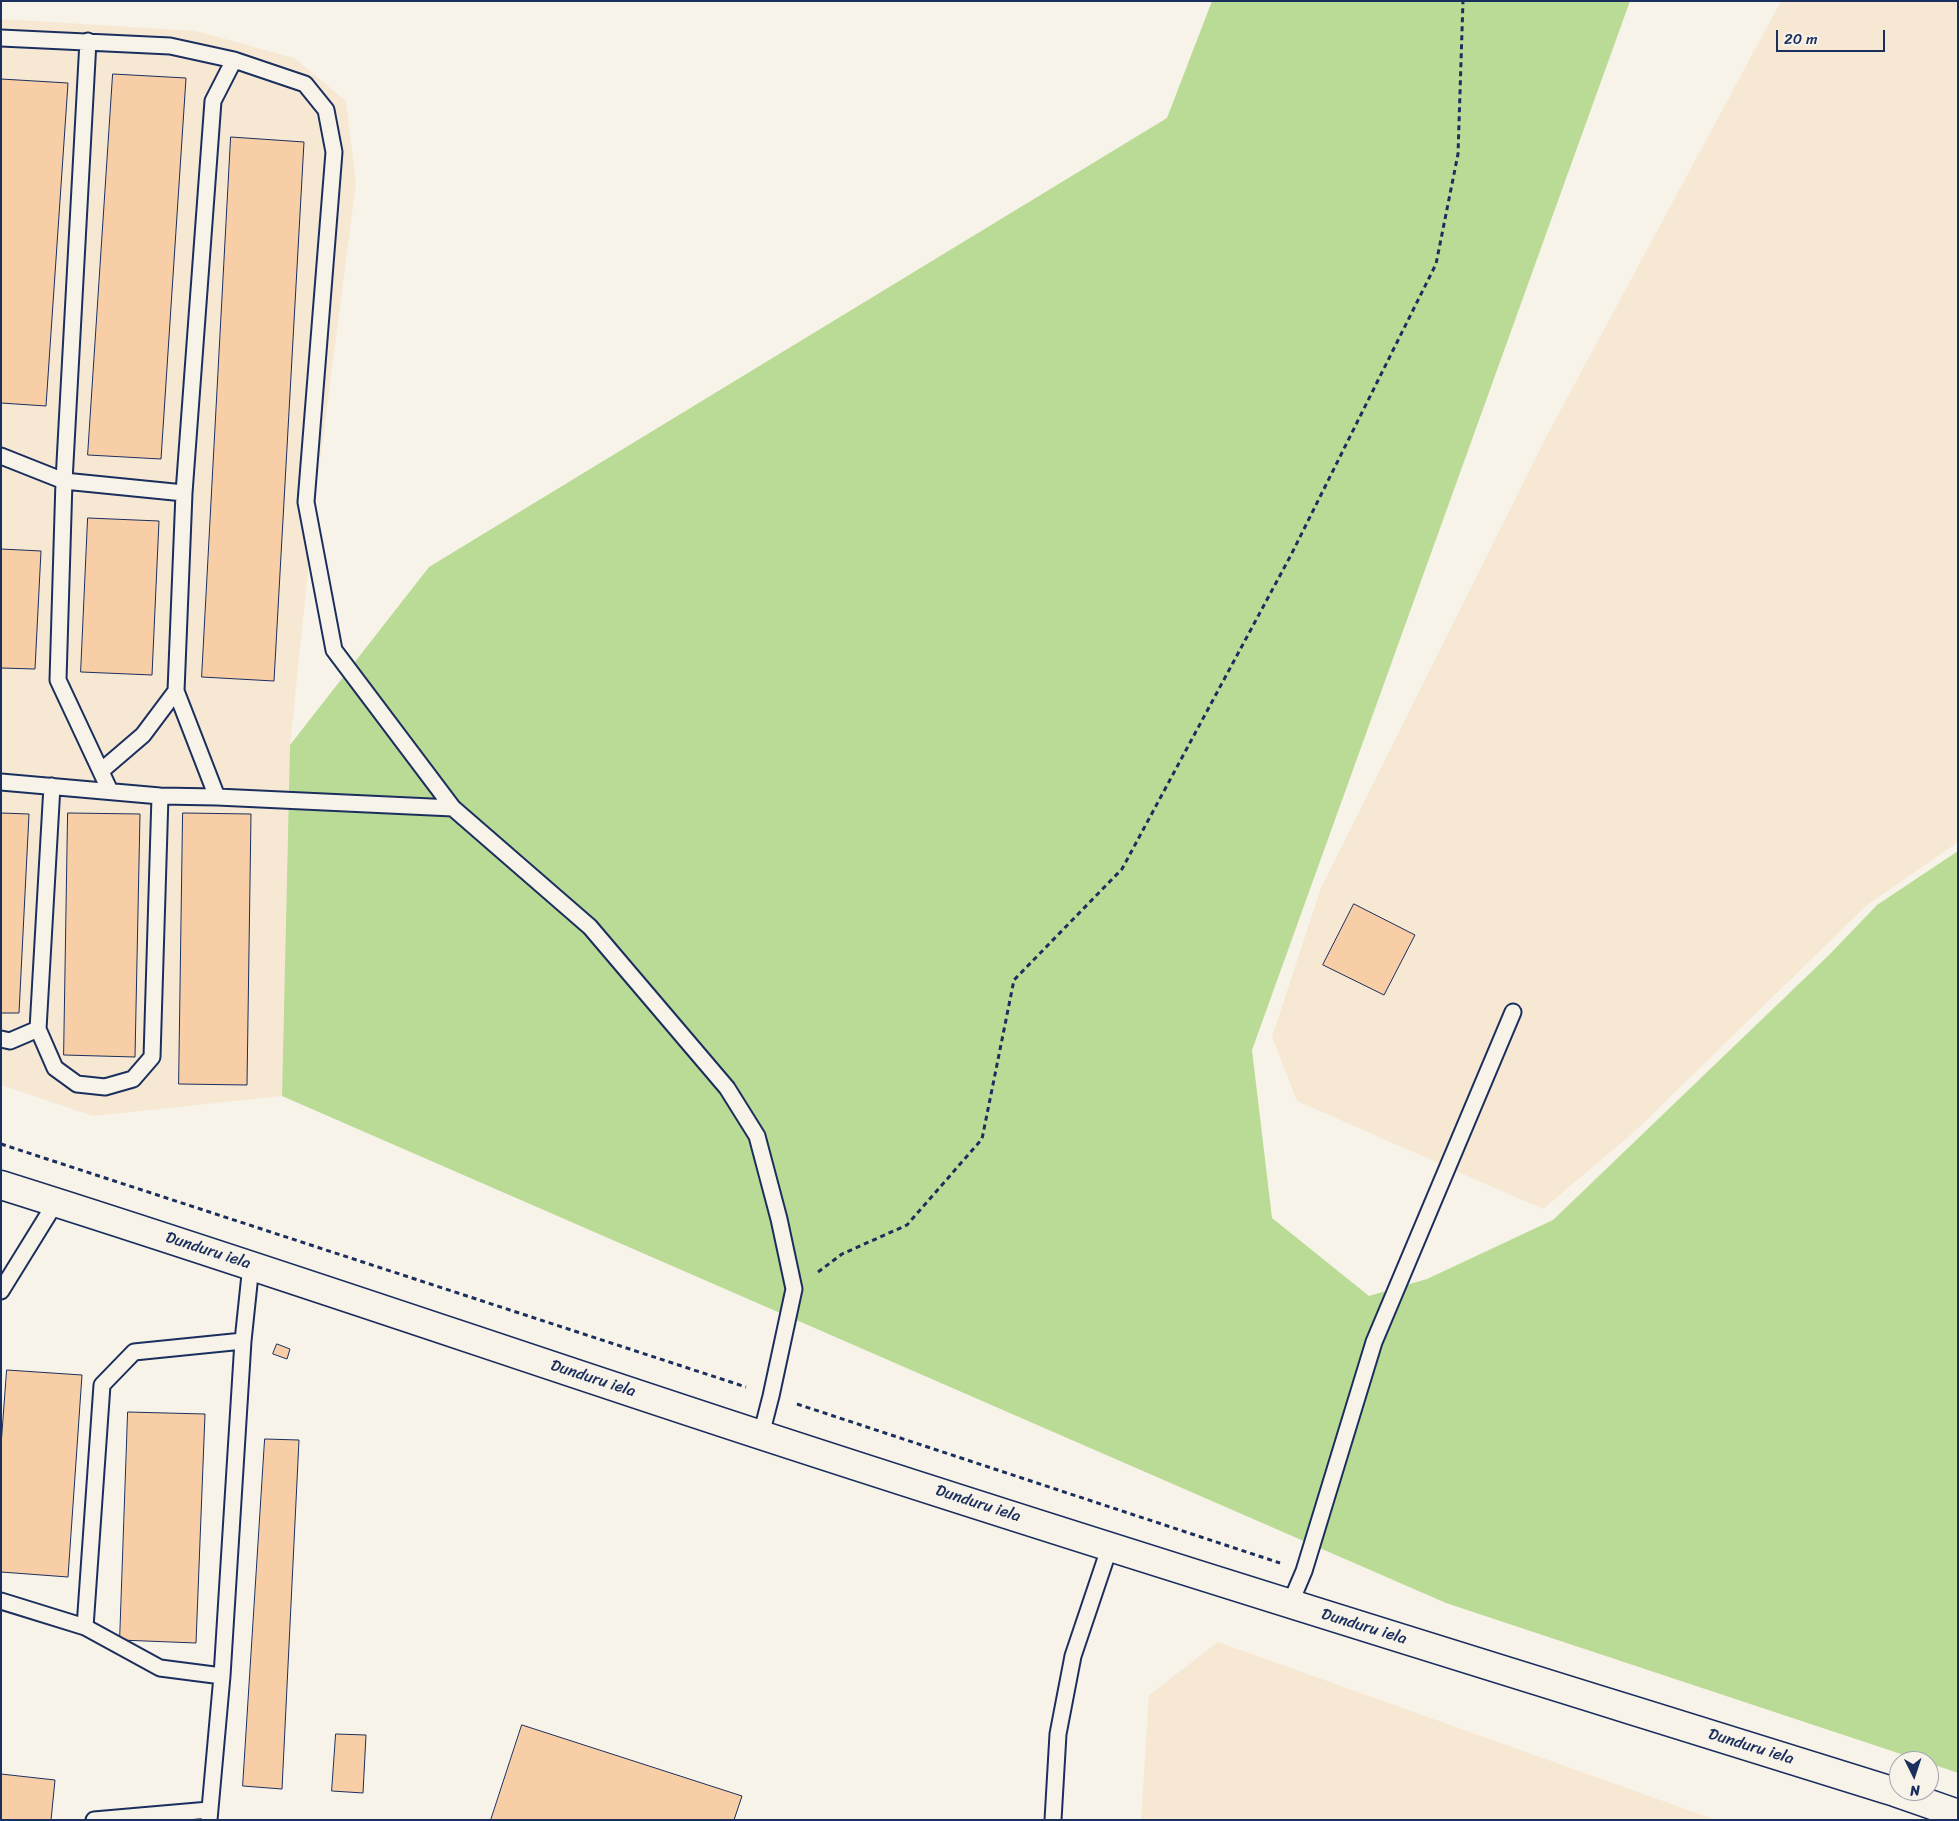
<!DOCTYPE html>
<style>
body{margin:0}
#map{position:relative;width:1959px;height:1821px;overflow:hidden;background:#f7f3e8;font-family:Sriracha,sans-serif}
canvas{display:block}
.frame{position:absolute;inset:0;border:2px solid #1b2f5e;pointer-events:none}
.north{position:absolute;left:1889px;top:1751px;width:50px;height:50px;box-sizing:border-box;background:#f7f3e8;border:1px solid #9fa5b1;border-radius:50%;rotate:176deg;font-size:14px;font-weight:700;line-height:20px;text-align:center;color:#1b2f5e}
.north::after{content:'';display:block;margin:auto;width:18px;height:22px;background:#1b2f5e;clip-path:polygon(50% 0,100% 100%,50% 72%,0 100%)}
.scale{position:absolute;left:1776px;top:30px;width:109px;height:22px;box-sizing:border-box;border:2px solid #1b2f5e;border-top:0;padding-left:6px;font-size:15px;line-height:18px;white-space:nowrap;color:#1b2f5e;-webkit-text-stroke:4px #f7f3e8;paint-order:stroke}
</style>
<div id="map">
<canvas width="1959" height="1821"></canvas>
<div class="frame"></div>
<div class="north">N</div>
<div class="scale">20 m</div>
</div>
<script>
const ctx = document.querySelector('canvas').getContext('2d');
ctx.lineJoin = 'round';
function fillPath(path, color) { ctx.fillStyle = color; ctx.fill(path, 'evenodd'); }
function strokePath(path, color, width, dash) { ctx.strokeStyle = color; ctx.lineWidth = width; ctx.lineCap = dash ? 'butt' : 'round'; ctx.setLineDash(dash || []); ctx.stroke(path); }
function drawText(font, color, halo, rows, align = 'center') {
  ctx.font = font + ' Sriracha,sans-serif'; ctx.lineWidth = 5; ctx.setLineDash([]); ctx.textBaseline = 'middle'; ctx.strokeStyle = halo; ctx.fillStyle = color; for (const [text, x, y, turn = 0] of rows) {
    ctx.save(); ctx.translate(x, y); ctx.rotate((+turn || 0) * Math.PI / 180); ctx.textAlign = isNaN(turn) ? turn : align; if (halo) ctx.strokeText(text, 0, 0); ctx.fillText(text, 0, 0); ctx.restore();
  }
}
const built = new Path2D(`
 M1781,1H1958V842L1867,905L1633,1133L1543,1209L1297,1101L1272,1037L1321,888L1546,437Z
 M1,19L196,31L294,58L346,101L356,183L317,484L290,745L282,1096L93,1116L1,1085Z
 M1218,1642L1716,1820H1141L1149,1695Z`);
const green = new Path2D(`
 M1212,1H1630L1252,1050L1272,1218L1369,1296L1427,1279L1553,1220L1830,954L1877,905L1958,851V1773L1929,1763V1761H1922L1446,1603L282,1096L290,745L429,567L1167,118Z`);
const building = new Path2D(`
 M113,74L186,78L161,459L88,455Z
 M1,79L68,83L46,406L1,403Z
 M231,137L304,142L274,681L202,677Z
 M88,518L159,521L152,675L81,672Z
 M1,549L41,551L35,669L1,668Z
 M1,813L29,814L19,1013H1Z
 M68,813L140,814L135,1057L64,1055Z
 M183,813L251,814L247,1085L179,1084Z
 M1354,904L1415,935L1384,995L1323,965Z
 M277,1344L290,1349L287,1359L273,1354Z
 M7,1370L82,1375L68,1577L1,1572V1446Z
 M128,1412L205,1414L196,1643L120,1640Z
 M265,1439L299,1440L282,1789L243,1786Z
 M522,1725L742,1796L734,1820H491Z
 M336,1734L366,1735L363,1793L332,1791Z
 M1,1774L55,1780L51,1820H1Z`);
const path = new Path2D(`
 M1,1144L746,1387
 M818,1272L842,1254L907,1225L982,1139L1014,980L1122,869L1291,555L1436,264L1458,154L1463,1
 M797,1404L1280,1563`);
const service = new Path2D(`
 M1,38L170,46L234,60L305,84L326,110L334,152L306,502L334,650L453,808L590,927L727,1088L757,1136L779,1219L794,1289L771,1396L761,1435
 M88,41L64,481L58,680L110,791
 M1,456L64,481L184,493
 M101,771L143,735L176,691
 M1,782L160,796L217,797L453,808
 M217,797L176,691L184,493L213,101L234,60
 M38,1029L52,786
 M1,1039L10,1041L38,1029L55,1068L77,1084L105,1087L133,1079L152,1057L160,796
 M1,1291L56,1202
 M1,1601L85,1627L160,1668L222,1676
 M1290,1604L1304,1571L1374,1342L1513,1012
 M85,1627L102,1385L134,1352L243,1341
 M94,1820L209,1810
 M209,1820L222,1676L243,1341L251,1265
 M1053,1820L1058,1734L1073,1656L1110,1546`);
const tertiary = new Path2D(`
 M1,1185C256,1265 507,1352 761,1435C1138,1558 1517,1674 1895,1792L1958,1814`);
const streetNames = [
 ["Dunduru iela",208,1251,18],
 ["Dunduru iela",593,1379,18],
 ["Dunduru iela",978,1504,18],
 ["Dunduru iela",1364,1627,17],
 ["Dunduru iela",1751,1747,17]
];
fillPath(built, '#f7e8d4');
fillPath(green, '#badb95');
fillPath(building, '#f7cea6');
strokePath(building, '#1b2f5e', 1);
strokePath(service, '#1b2f5e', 19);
strokePath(tertiary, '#1b2f5e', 31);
strokePath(path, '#1b2f5e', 3, [5, 4]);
strokePath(service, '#f7f3e8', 15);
strokePath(tertiary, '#f7f3e8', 28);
drawText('16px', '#1b2f5e', '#f7f3e8', streetNames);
</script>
